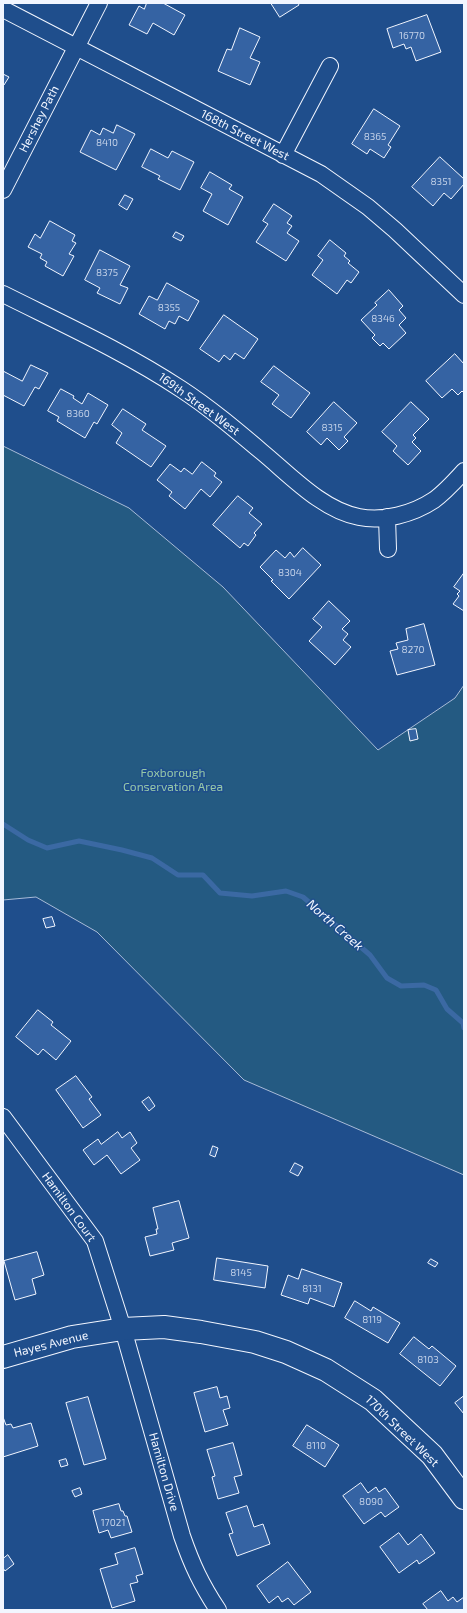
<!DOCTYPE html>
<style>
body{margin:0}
#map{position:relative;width:467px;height:1613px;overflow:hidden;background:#1f4e8c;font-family:"Exo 2",sans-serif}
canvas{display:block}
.frame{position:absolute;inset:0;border:4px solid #f2f6ff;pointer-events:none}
</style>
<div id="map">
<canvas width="467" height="1613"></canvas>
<div class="frame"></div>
</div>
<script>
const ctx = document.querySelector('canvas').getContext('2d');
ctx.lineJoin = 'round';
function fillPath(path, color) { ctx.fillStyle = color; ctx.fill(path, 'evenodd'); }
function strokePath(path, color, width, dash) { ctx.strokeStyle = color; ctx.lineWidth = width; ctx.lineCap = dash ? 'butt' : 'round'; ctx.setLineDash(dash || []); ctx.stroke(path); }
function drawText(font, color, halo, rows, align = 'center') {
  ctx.font = font + ' "Exo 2",sans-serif'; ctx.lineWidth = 3; ctx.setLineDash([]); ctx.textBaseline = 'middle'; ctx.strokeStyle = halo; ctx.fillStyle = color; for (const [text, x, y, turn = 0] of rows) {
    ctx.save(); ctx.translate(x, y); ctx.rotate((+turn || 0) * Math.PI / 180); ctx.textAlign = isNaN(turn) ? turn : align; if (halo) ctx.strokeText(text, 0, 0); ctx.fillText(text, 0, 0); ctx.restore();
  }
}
const green = new Path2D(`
 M3,446L129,508L223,587L378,750L455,698L464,685V1175L244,1080L97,932L36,897L3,900Z`);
const stream = new Path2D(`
 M3,824L28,840L47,848L79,841L122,850L152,858L178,875H203L220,893L252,896L286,891L303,897L370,955L387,978L401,986L424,985L436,990L447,1009L463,1023L464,1028`);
const building = new Path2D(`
 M147,3H163L185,15L174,35L153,23L147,34L129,25L139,6L144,9Z
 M271,3H298L299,5L280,17Z
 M427,15L441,52L416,61L411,47L406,49L404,44L393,48L387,29Z
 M240,28L260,37L250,58L260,62L250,85L218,71L227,49L231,50Z
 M3,74L9,77L4,85L3,84Z
 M374,109L400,126L388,145L391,147L384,158L370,149L367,154L352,144Z
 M117,125L135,134L116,170L80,152L91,130L100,135L103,128L113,133Z
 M151,149L168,158L172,151L194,162L180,190L158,179L160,176L142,167Z
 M440,157L464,179V184L451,199L444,193L433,206L412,187Z
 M210,172L232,185L229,189L243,197L228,225L203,211L212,194L201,188Z
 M125,195L133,199L127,210L119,205Z
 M274,204L292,216L287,223L292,226L287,233L299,241L286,261L256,242L268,224L263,221Z
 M50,221L75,235L72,241L76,243L69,254L74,256L63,276L45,266L47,262L40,258L42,254L28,247L35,234L40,238Z
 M176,232L184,236L181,241L173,237Z
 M330,240L346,253L344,256L350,261L348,263L359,272L351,283L347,280L337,294L312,275L323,260L318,256Z
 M100,250L130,266L120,285L128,288L120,304L97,293L100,288L85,280Z
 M167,283L199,301L188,321L179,316L175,324L169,321L165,329L139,314L149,296L157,300Z
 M389,290L403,306L399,310L406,318L399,325L406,333L389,349L383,343L380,346L372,338L375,335L361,320L377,305L375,303Z
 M224,315L258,339L244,359L235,353L230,360L224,355L219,362L200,349Z
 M455,354L464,364V393L462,391L458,395L452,389L442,398L426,381Z
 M31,365L48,373L39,389L35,387L24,406L3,395V371L22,381Z
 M274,366L310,393L291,418L272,404L279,395L261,382Z
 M61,389L74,396L73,398L82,404L88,393L108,405L97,424L94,422L85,438L57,421L59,417L48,411Z
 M334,402L357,423L344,437L348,441L339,450L327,438L321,445L307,432Z
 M411,402L429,419L413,435L416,438L412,442L421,451L408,465L393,451L397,446L382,432Z
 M123,409L146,424L142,430L166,446L151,467L116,443L122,433L112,425Z
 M202,462L216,473L214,476L222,482L210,497L201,489L185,509L169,496L172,492L157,480L170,464L181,472L184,468L192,474Z
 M238,496L253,508L249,513L262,524L254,533L256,535L248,546L244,543L240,548L213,525Z
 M303,548L321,565L289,599L271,581L273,580L260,567L276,550L285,558L290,552L294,557Z
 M464,573V611L453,604L459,596L457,594L460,591L454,587Z
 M329,601L350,621L342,629L348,634L343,640L351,647L335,665L309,641L322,627L313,619Z
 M424,624L435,665L397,675L390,651L398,649L396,643L408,640L406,629Z
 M416,729L418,739L410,741L408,730Z
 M52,917L55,926L46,928L43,919Z
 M38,1010L53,1022L51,1025L71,1041L56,1060L43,1049L38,1055L16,1037Z
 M76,1076L92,1097L89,1099L101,1115L83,1128L56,1090Z
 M149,1097L155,1106L149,1111L142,1102Z
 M118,1132L122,1138L130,1132L137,1143L131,1148L140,1160L121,1174L107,1155L94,1165L83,1150L98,1139L101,1144Z
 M213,1146L218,1148L215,1157L210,1155Z
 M295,1163L303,1167L298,1176L290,1172Z
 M179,1201L189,1238L172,1243L174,1250L150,1256L145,1237L157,1234L156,1229H158L153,1208Z
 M37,1252L44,1275L32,1279L36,1294L15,1300L4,1261Z
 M217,1258L268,1266L265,1288L214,1280Z
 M431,1259L438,1263L435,1267L428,1263Z
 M302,1269L342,1283L334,1307L310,1298L308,1304L281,1295L288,1275L298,1279Z
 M355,1301L371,1311L373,1307L400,1323L388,1343L345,1318Z
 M414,1337L429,1349L432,1346L456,1366L440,1386L400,1354Z
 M217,1387L220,1398L227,1396L230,1408L223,1410L228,1425L205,1432L194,1393Z
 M464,1396V1414L455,1403Z
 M88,1397L106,1459L84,1465L66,1403Z
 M3,1417L6,1425L11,1424L13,1428L31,1423L38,1446L3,1457Z
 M307,1425L339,1445L325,1467L293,1446Z
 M233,1443L242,1475L234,1477L239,1493L218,1499L212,1477L215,1476L207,1450Z
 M66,1459L68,1465L61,1467L59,1461Z
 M361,1483L368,1493L376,1487L379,1492L385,1488L399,1507L385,1517L381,1512L364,1524L343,1496Z
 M80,1488L82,1494L75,1497L72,1491Z
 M119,1504L121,1511H123L125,1516H127L132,1532L111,1538L108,1530L99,1533L93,1511Z
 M247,1506L254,1527L263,1524L270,1544L237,1556L229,1534L233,1533L226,1513Z
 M399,1533L408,1545L421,1534L435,1553L419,1564L417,1560L399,1573L380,1547Z
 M135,1548L143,1574L136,1576L138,1582L130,1584L135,1601L112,1608L100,1569L118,1564L115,1554Z
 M8,1555L14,1564L5,1571L3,1568V1559Z
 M288,1562L311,1592L294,1605L288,1598L282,1602L278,1596L269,1603L257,1586Z
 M441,1591L448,1601L453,1597L457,1602L464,1597V1610H428L423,1604Z`);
const street = new Path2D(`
 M3,9L321,174L368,207L395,230L464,295
 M283,155L330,66
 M3,190L99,3
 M3,294C63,324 125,352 181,389C210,408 236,430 262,452C290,475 322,510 359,517C383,522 413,514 434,500C445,492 455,481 464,471
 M387,517L388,549
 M3,1117L95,1241L123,1329L182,1536C192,1565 201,1584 218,1610`);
const secondary = new Path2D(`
 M3,1357L72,1337L123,1329L164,1327L201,1332L255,1342L286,1352L326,1370L373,1400L432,1455L464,1498`);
const numberNames = [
 ["16770",412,36],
 ["8365",375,137],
 ["8410",107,143],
 ["8351",441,182],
 ["8375",107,273],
 ["8355",169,308],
 ["8346",383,319],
 ["8360",78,414],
 ["8315",332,428],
 ["8304",290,573],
 ["8270",413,650],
 ["8145",241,1273],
 ["8131",312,1289],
 ["8119",372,1320],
 ["8103",428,1360],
 ["8110",316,1446],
 ["8090",371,1502],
 ["17021",113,1523]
];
const streetNames = [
 ["Hershey Path",39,119,-63],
 ["168th Street West",245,135,27],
 ["169th Street West",199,404,36],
 ["Hamilton Court",69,1207,54],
 ["Hayes Avenue",51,1344,-14],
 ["170th Street West",402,1431,44],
 ["Hamilton Drive",164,1472,74]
];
const parkNames = [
 ["Foxborough",173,773],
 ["Conservation Area",173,787]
];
const waterNames = [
 ["North Creek",335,925,41]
];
fillPath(green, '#245a82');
strokePath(green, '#a8bbd7', 1);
strokePath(stream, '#3b69a3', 5);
fillPath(building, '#3563a3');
strokePath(building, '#f2f6ff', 1);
strokePath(street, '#f2f6ff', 18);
strokePath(secondary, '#f2f6ff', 24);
strokePath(street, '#1f4e8c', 16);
strokePath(secondary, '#1f4e8c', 22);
drawText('10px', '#c3d1e8', null, numberNames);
drawText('12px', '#f2f6ff', '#1f4e8c', streetNames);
drawText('12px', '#97c8a6', '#1f4e8c', parkNames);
drawText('italic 13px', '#f2f6ff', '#1f4e8c', waterNames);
</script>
